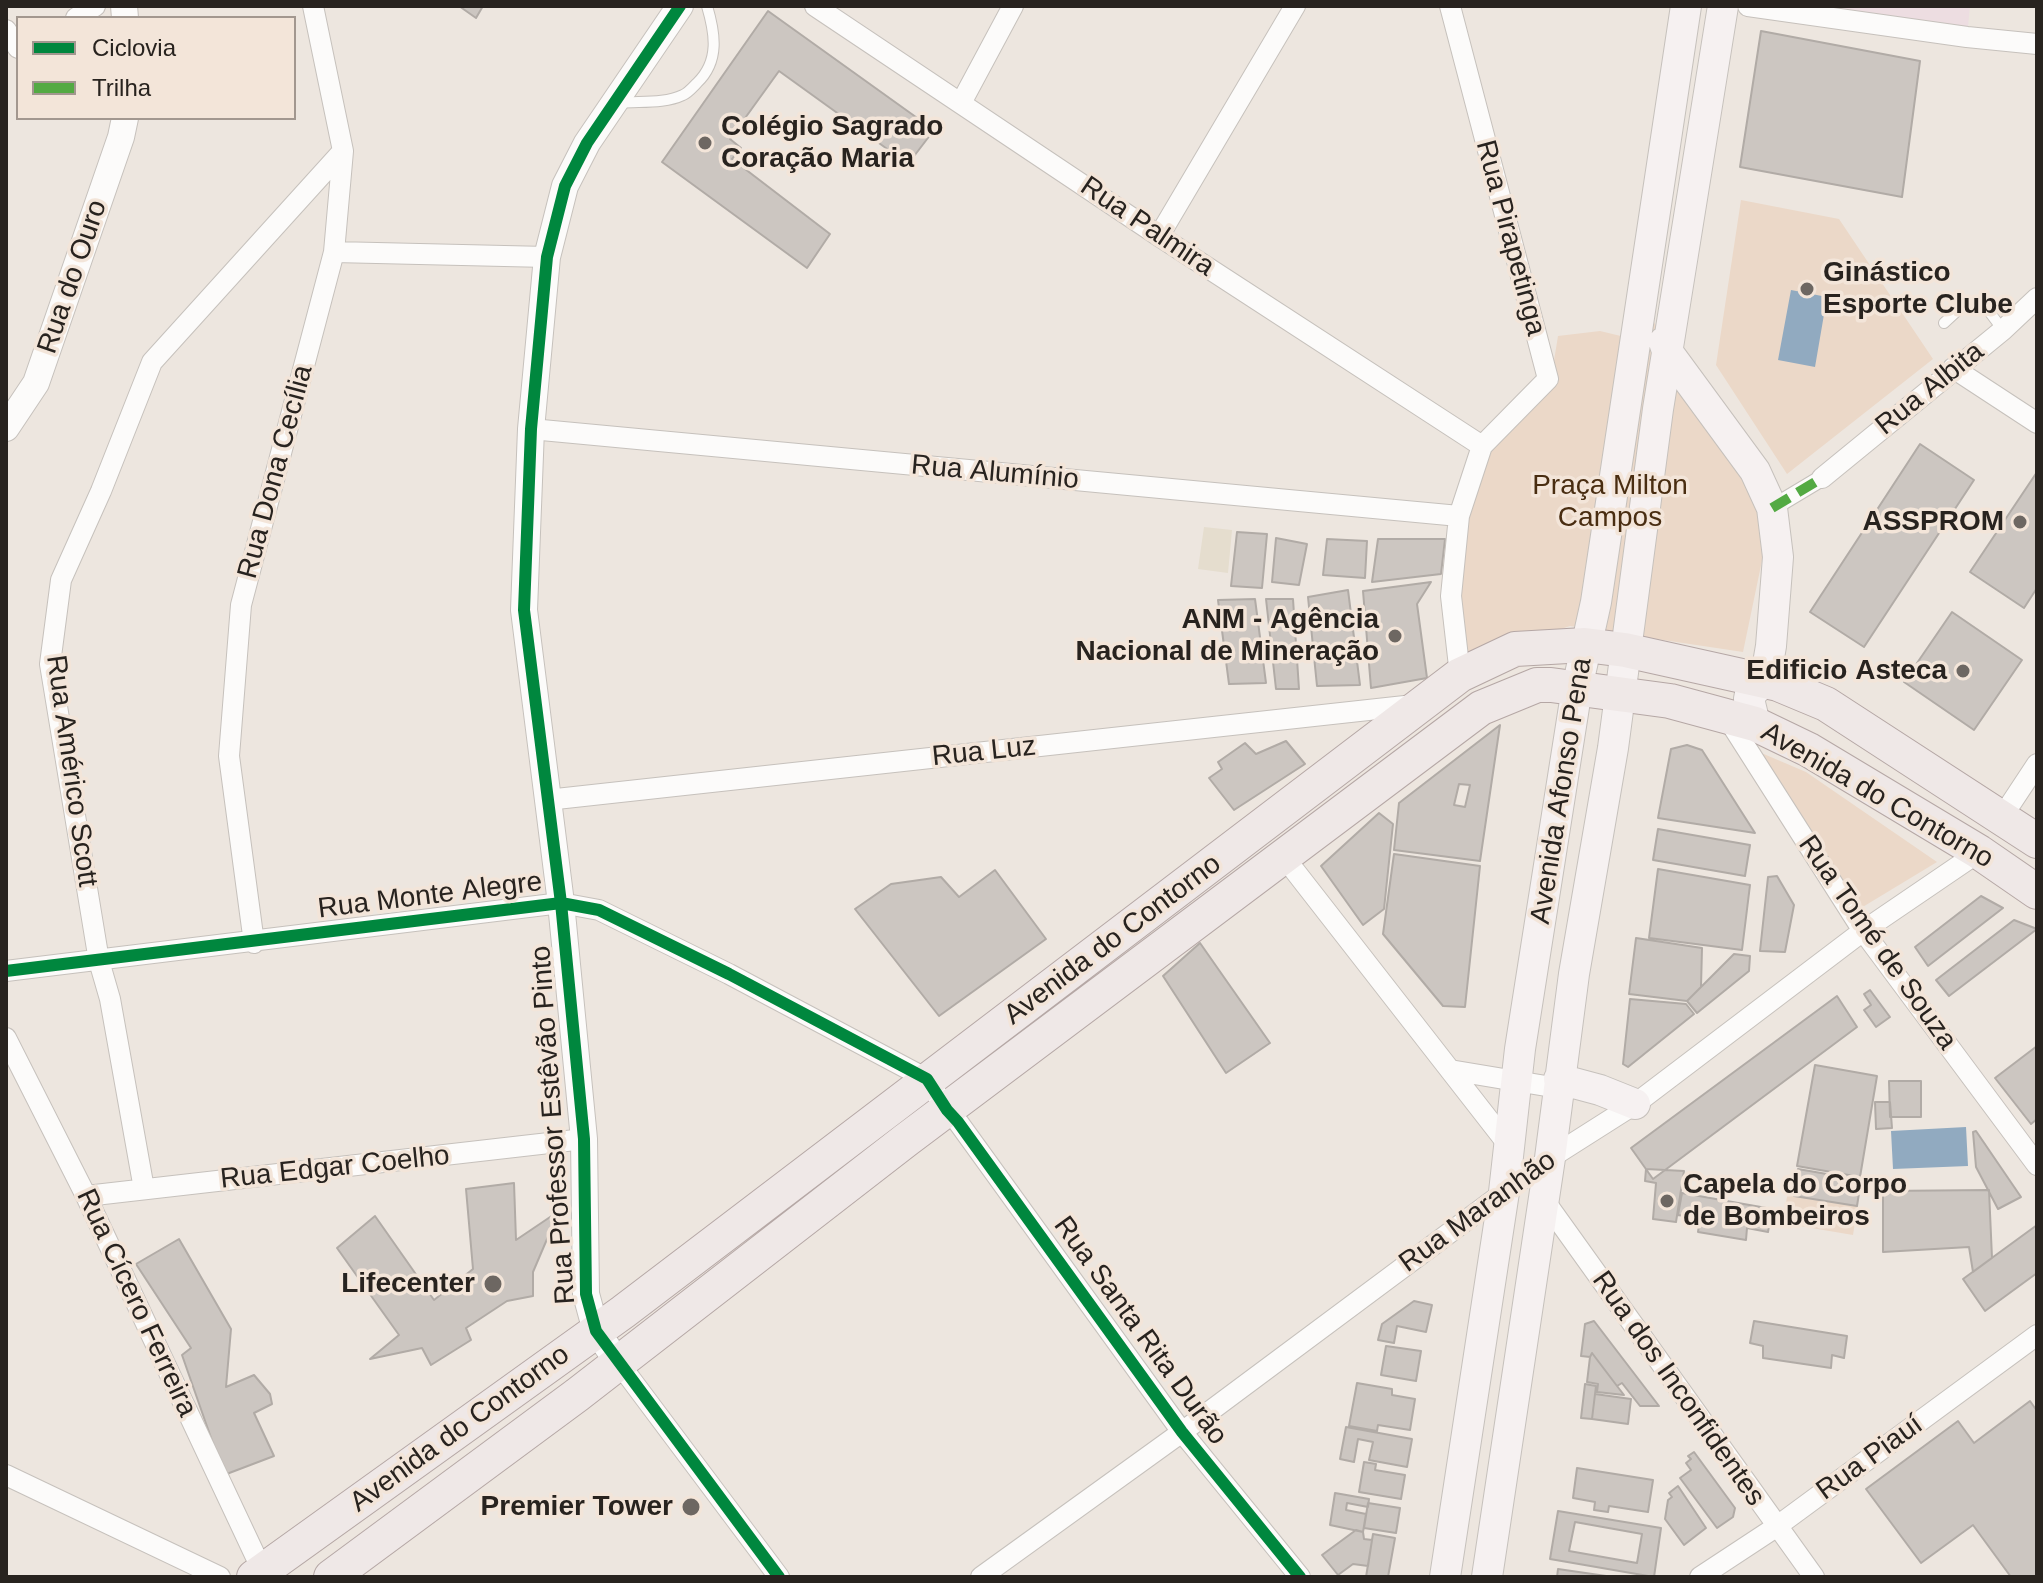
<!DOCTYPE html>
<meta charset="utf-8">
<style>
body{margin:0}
#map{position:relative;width:2043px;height:1583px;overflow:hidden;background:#ede6df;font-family:Helvetica,sans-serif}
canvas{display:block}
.frame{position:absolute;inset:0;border:8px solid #28231f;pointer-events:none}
.legend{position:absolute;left:16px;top:16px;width:280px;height:104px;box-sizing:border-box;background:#f3e5d9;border:2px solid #a2978f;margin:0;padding:10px 14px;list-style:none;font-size:24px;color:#28231f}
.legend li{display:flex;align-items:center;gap:16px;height:40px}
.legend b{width:40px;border:2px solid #a2978f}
</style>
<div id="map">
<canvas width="2043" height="1583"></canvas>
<div class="frame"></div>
<ul class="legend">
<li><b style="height:10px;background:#00873e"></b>Ciclovia</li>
<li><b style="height:10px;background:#53aa43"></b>Trilha</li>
</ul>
</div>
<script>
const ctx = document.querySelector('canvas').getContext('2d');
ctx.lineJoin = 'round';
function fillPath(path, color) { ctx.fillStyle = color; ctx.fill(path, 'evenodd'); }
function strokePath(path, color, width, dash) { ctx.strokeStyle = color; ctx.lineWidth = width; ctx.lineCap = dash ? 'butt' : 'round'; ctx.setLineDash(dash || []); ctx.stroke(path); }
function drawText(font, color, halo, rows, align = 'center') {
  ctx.font = font + ' Helvetica,sans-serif'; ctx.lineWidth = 7; ctx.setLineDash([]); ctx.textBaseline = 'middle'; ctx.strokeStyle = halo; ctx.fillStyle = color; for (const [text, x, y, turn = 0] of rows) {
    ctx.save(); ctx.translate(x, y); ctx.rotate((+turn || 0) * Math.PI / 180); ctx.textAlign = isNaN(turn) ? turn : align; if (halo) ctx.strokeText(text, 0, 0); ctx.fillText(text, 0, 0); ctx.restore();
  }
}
const commercial = new Path2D(`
 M1204,527L1232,530L1228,573L1198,569Z`);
const education = new Path2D(`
 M1748,6H1970L1967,37Z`);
const green = new Path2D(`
 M1741,200L1839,219L1933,359L1787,474L1716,365Z
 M1633,283L1699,406L1747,472L1759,508L1764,551L1743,652L1570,626L1513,645L1465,665L1453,598L1462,518L1484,448L1551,379L1558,336L1600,331L1625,337Z
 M1752,749L1806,772L1937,862L1861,908Z
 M1788,1192L1858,1204L1853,1235L1782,1223Z`);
const water = new Path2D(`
 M1791,290L1827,297L1815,367L1778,360Z
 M1966,1127L1968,1166L1893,1169L1891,1131Z`);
const building = new Path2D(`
 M459,6H483L476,18Z
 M768,11L934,130L908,164L779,71L730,139L741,148L732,159L830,234L807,268L662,162Z
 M1761,31L1920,61L1902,197L1740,167Z
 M1920,444L1974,480L1864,647L1810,612Z
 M2037,472V588L2024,608L1970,572Z
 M1237,532L1267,534L1262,588L1231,586Z
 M1276,538L1307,544L1299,585L1272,582Z
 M1327,539L1367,541L1365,578L1323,575Z
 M1378,539H1445L1441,574L1372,582Z
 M1431,582L1417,604L1427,678L1371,688L1363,591Z
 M1348,590L1360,685L1317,686L1308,597Z
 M1255,599L1266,683L1229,684L1218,600Z
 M1266,599H1293L1299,689H1276Z
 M1952,612L2022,660L1974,730L1904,682Z
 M1500,725L1480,861L1394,850L1399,803ZM1459,784L1470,785L1465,807L1454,805Z
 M1286,741L1305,764L1234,810L1209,778L1222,769L1218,762L1245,743L1256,754Z
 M1687,745L1702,750L1755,833L1658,818L1671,749Z
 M1379,813L1393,824L1384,909L1363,925L1321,866Z
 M1658,829L1750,845L1745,876L1653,860Z
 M1394,854L1480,866L1465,1007L1443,1006L1383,934Z
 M1658,869L1750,885L1742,950L1649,938Z
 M995,870L1046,939L939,1016L855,909L891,884L941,877L959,897Z
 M1777,876L1794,905L1785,952L1760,951L1768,877Z
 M1981,896L2003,908L1928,966L1915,947Z
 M2014,920L2037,929L1949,996L1936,980Z
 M1636,938L1702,948L1701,987L1687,1001L1629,994Z
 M1200,943L1270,1043L1226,1073L1163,976Z
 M1734,954L1750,956L1749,971L1697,1013L1687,1001Z
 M1870,990L1890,1017L1876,1027L1864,1010L1871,1005L1864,994Z
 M1837,996L1857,1027L1653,1179L1631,1148Z
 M1630,999L1686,1004L1694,1014L1628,1067L1623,1064Z
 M2037,1046V1119L2031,1124L1995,1078Z
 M1815,1065L1877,1076L1860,1177L1797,1166Z
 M1889,1081H1921V1117H1890Z
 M1875,1102H1890L1892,1128L1876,1129Z
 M1976,1131L2021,1197L1998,1209L1976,1167L1973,1132Z
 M1646,1169L1684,1171L1676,1222L1653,1219L1656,1183L1645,1181Z
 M1798,1169L1861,1180L1857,1206L1794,1196Z
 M514,1183L516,1240L559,1211L533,1272V1296L507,1301L466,1328L471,1340L431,1365L422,1348L370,1359L399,1335L337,1248L375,1216L434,1300L473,1269L466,1189Z
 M1989,1190L1992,1258L1973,1272L1969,1247L1883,1252V1191Z
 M1682,1193L1772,1209L1768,1232L1747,1228L1746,1240L1698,1232L1700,1219L1678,1215Z
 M2037,1225V1273L1985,1311L1963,1279Z
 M179,1239L231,1329L226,1387L254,1375L270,1394L272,1404L254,1413L274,1456L224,1475L182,1355L191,1348L136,1264Z
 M1414,1301L1432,1305L1426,1332L1397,1326L1394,1343L1378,1340L1382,1324Z
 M1594,1321L1659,1406H1640L1622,1383L1617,1386L1592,1353L1590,1357L1581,1356L1585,1324Z
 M1754,1321L1847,1336L1844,1358L1832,1355L1831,1368L1763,1358V1346L1750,1343Z
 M1386,1346L1421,1351L1416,1381L1381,1375Z
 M1592,1353L1617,1386L1624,1395L1597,1392L1598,1384L1587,1382L1590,1357Z
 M1357,1383L1392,1389V1395L1415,1399L1410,1430L1378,1425L1377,1431L1349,1426Z
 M1585,1384L1596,1386L1592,1419L1581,1418Z
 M1595,1394L1631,1399L1628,1424L1592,1419Z
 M2030,1401L2037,1411V1577H2011L1973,1525L1921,1563L1866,1489L1958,1421L1974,1443Z
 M1346,1427L1412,1439L1407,1467L1369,1460L1373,1442L1358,1439L1354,1462L1340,1459Z
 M1694,1452L1735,1508L1733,1517L1717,1528L1680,1478L1691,1470L1686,1463L1691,1459L1688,1456Z
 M1364,1462L1376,1464L1375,1470L1405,1475L1401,1499L1359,1492Z
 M1577,1468L1653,1480L1648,1512L1609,1506L1608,1512L1594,1510L1595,1502L1573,1498Z
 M1678,1486L1706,1528L1684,1545L1665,1519L1668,1500L1672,1497L1669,1493Z
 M1335,1493L1369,1499L1368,1507L1347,1503L1346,1510L1366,1514L1363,1532L1330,1525Z
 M1368,1503L1400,1508L1396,1533L1364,1528Z
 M1558,1511L1661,1528L1654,1577L1550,1559Z
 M1575,1522L1642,1534L1637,1563L1569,1551Z
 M1356,1530L1363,1532L1364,1539L1372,1540L1368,1566L1353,1564L1338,1575L1322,1555Z
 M1373,1534L1395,1538L1388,1577H1366Z
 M1558,1569L1613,1577H1557Z`);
const service = new Path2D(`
 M620,103C640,101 664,104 683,95C688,93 693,87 697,83C720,61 715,33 707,6
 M1944,323L1957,311L1974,304L1988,310L2003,330`);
const pedestrian = new Path2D(`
 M1772,508L1822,478`);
const minor = new Path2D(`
 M815,6L1159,236L1482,446
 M1450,6L1548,379L1482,446L1459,516L1451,596L1460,675
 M1748,6L1967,37L2037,44
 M76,18L95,6
 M6,30L18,48
 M961,103L1013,6
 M1159,236L1295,6
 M334,252L547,257
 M1953,368L2037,423
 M531,429L1459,516
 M1822,478L2003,330L2037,298
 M1726,716L1863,931L2037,1165
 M547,800L1414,705
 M2002,817L2037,764
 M1284,857L1510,1147
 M254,943L229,756L241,605L334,252L343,151L313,6
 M6,971L561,903L599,910L729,974L927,1079L947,1110L958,1122L1182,1432L1300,1577
 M6,1038L86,1196L262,1570
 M1450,1070L1558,1088
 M144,1189L110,999L99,961L50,664L61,580L101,491L152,362L343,151
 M86,1196L584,1139
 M1544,1200L1814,1577
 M618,1362L779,1577
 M6,1475L220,1577
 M981,1577L1182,1432L1550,1158L1635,1104L1863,931L1979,852
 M1700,1577L1776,1527L2037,1335`);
const tertiary = new Path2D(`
 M124,6L125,18
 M6,428L36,383L121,137L125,118
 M618,1362L596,1331L586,1294L584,1139L561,903L524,610L531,429L547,257L565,186L587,143L680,6`);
const secondary = new Path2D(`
 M1664,342L1667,351L1755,471L1772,508L1778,557L1771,646L1765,681L1750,694L1749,699L1755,724
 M1559,1079L1600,1090L1635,1104
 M1445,1577L1504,1192L1520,1049L1577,688L1596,602L1686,6
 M1487,1577L1550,1158L1574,974L1613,748L1658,409L1723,6`);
const primary = new Path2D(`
 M254,1577L623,1312L1460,675L1515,649L1585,645L1625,650L1778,684L1826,704L2037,841
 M331,1577L577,1395L906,1140L1481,708L1537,685H1551L1670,701L1755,724L1809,750L1979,852L2037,892`);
const quiet = new Path2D(`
 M1772,508L1822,478`);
const cycleway = new Path2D(`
 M680,6L587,143L565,186L547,257L531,429L524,610L561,903L584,1139L586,1294L596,1331L779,1577
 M6,971L561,903L599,910L729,974L927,1079L947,1110L958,1122L1182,1432L1300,1577`);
const markers = [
 [705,143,8,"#6d6762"],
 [1807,289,8,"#6d6762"],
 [2020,522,8,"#6d6762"],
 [1395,636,8,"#6d6762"],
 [1963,671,8,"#6d6762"],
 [1667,1201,8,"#6d6762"],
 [493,1284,10,"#6d6762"],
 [691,1507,10,"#6d6762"]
];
const poiNames = [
 ["Colégio Sagrado",721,127,"left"],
 ["Coração Maria",721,159,"left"],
 ["Ginástico",1823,273,"left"],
 ["Esporte Clube",1823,305,"left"],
 ["ASSPROM",2004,522],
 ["ANM - Agência",1379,620],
 ["Nacional de Mineração",1379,652],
 ["Edificio Asteca",1947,671],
 ["Capela do Corpo",1683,1185,"left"],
 ["de Bombeiros",1683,1217,"left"],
 ["Lifecenter",475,1284],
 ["Premier Tower",673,1507]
];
const streetNames = [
 ["Rua Palmira",1147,227,34],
 ["Rua Pirapetinga",1510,238,75],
 ["Rua do Ouro",73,277,-71],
 ["Rua Albita",1930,389,-39],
 ["Rua Dona Cecília",276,472,-75],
 ["Rua Alumínio",995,473,5],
 ["Rua Luz",984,752,-6],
 ["Rua Américo Scott",71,771,82],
 ["Avenida Afonso Pena",1562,791,-81],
 ["Avenida do Contorno",1877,796,30],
 ["Rua Monte Alegre",430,896,-7],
 ["Avenida do Contorno",1113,940,-37],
 ["Rua Tomé de Souza",1877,943,55],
 ["Rua Professor Estêvão Pinto",554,1125,-94],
 ["Rua Edgar Coelho",335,1168,-6],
 ["Rua Maranhão",1478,1212,-36],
 ["Rua Cícero Ferreira",136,1303,65],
 ["Rua Santa Rita Durão",1140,1331,54],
 ["Rua dos Inconfidentes",1678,1389,55],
 ["Avenida do Contorno",460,1429,-36],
 ["Rua Piauí",1870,1458,-36]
];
const parkNames = [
 ["Praça Milton",1610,486],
 ["Campos",1610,518]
];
fillPath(commercial, '#e5ddce');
fillPath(education, '#eddde1');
fillPath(green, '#ebd8c8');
fillPath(water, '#91aac0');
fillPath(building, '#ccc6c1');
strokePath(building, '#b1aba6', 2);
strokePath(service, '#c6c1bc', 12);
strokePath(pedestrian, '#c6c1bc', 18);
strokePath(minor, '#c6c1bc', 22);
strokePath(tertiary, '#c6c1bc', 28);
strokePath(secondary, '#c6c1bc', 32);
strokePath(primary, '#b5a7a5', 36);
strokePath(service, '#fcfbfa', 10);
strokePath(pedestrian, '#fcfbfa', 16);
strokePath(minor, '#fcfbfa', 20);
strokePath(tertiary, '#fcfbfa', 26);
strokePath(secondary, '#f6f1f1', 30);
strokePath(primary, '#efe8e7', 34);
strokePath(quiet, '#53aa43', 10, [20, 10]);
strokePath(cycleway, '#00873e', 12);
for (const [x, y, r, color] of markers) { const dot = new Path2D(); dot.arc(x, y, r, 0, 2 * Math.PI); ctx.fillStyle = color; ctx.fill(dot); strokePath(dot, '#f3e5d9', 3); }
drawText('bold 28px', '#28231f', '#f3e5d9', poiNames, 'right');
drawText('28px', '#28231f', '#f3e5d9', streetNames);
drawText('28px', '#492d11', '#f3e5d9', parkNames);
</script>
